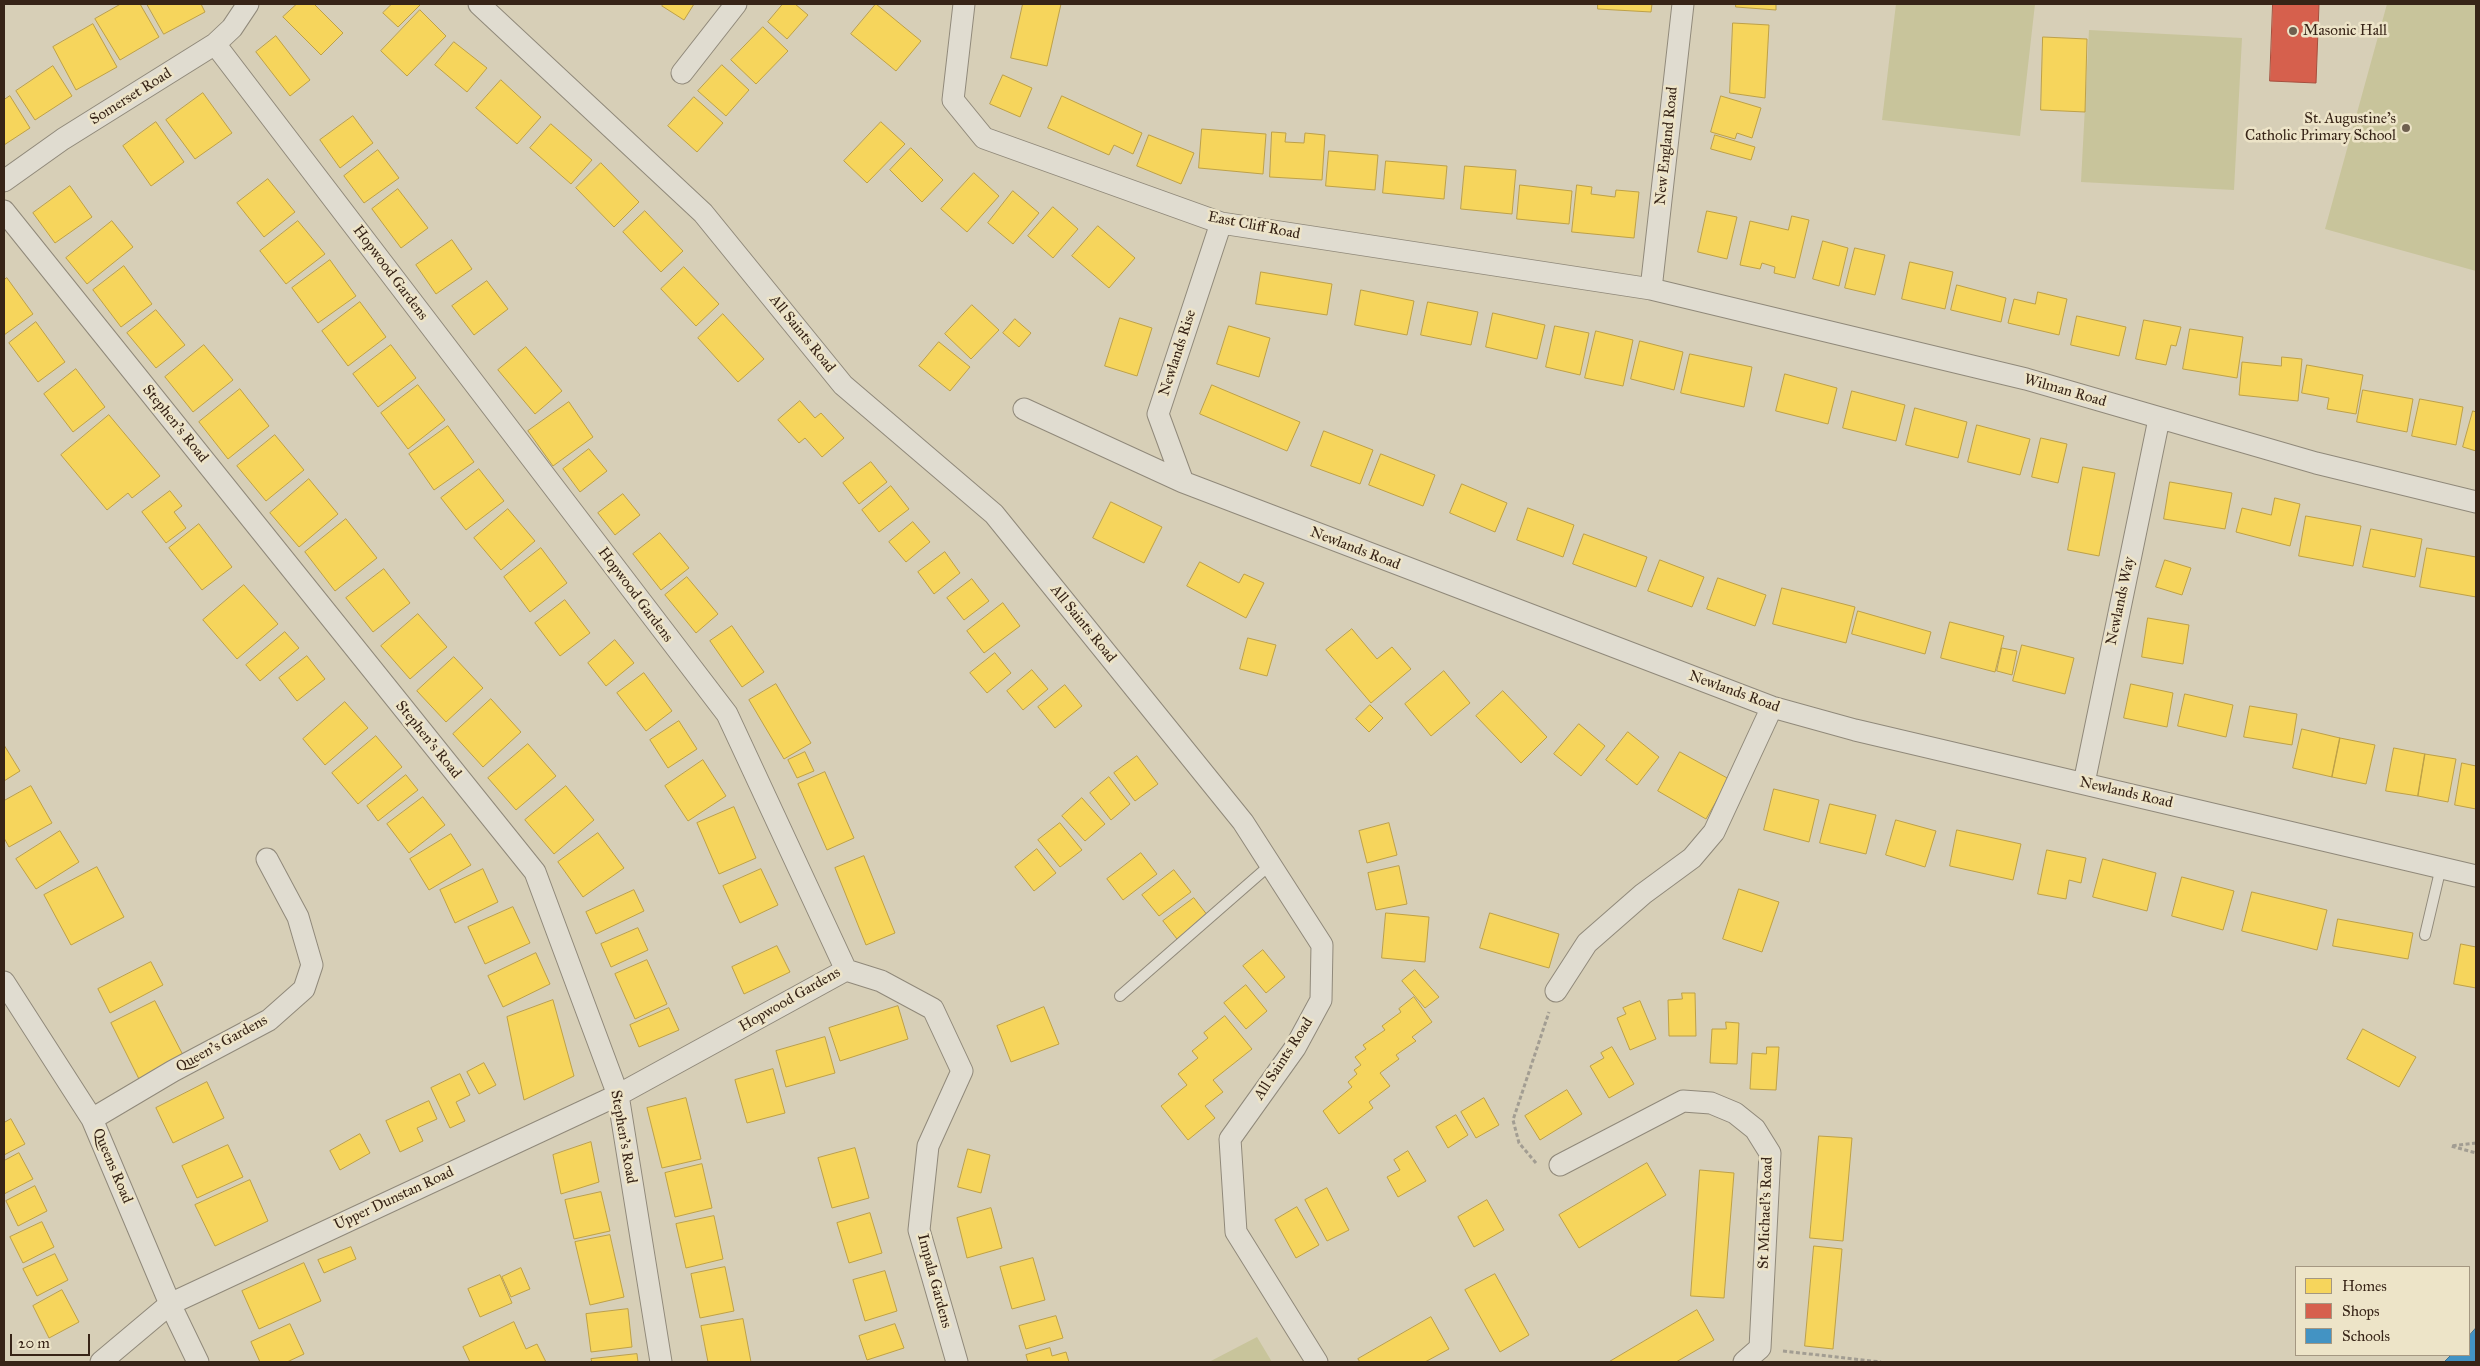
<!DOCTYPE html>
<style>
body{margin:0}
#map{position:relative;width:2480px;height:1366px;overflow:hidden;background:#d7cfb7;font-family:"IM FELL Great Primer",serif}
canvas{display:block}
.frame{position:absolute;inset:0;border:5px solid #372417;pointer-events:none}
.legend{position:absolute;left:2295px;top:1266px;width:175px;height:90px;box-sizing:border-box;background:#ede4c8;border:1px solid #a49781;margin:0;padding:6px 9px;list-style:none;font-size:15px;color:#372417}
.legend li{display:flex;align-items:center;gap:10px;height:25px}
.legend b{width:25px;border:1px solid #a49781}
.scale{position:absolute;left:10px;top:1334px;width:80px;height:22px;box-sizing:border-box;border:2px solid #372417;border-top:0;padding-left:6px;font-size:15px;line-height:18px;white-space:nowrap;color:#372417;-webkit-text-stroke:4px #ede4c8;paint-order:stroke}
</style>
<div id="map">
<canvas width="2480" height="1366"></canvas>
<div class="frame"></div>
<ul class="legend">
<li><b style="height:14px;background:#f6d55c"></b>Homes</li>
<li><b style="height:14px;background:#d6604d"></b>Shops</li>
<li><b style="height:14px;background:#4393c3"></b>Schools</li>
</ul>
<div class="scale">20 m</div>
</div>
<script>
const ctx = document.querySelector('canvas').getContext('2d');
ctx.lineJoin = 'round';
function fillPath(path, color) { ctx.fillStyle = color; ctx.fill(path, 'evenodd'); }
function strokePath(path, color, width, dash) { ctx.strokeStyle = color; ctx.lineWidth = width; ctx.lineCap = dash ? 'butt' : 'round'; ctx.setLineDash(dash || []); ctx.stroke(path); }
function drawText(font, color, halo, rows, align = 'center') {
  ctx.font = font + ' "IM FELL Great Primer",serif'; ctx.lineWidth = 5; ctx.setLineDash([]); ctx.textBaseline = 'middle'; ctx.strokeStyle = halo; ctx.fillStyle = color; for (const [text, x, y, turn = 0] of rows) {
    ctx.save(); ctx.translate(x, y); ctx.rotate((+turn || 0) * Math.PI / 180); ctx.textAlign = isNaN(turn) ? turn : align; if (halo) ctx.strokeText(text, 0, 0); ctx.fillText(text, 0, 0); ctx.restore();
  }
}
const green = new Path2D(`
 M1896,4H2035L2020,136L1882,120Z
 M2387,4H2476V271L2325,229Z
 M2089,30L2242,38L2234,190L2081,182Z
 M1257,1337L1272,1362H1209Z`);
const homes = new Path2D(`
 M121,4H140L159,37L120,60L95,19Z
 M147,4H201L205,12L164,34Z
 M297,4H314L343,33L321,55L283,17Z
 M392,4H421L398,27L383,13Z
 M664,4H694L684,20L662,6Z
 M783,4H795L808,15L787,39L768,22Z
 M876,4L921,41L896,71L851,34Z
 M1023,4H1061L1047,66L1011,58Z
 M1598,4H1652L1651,12L1598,9Z
 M1736,4H1776V10L1736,7Z
 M420,10L446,36L407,76L381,51Z
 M1733,23L1769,25L1765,98L1730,93Z
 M93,24L117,67L76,90L53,47Z
 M763,27L788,51L756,84L731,60Z
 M276,36L310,80L290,96L256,52Z
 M2043,37L2087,39L2085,112L2041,110Z
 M454,42L487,68L467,92L435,65Z
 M722,65L749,90L726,116L698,91Z
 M53,66L72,96L35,120L16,91Z
 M1003,75L1032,88L1020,117L990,104Z
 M501,80L541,117L517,144L476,108Z
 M203,93L232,133L195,159L166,120Z
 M10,96L30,128L4,145V100Z
 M1062,96L1142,133L1133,154L1114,145L1109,155L1048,128Z
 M1721,96L1761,108L1752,138L1737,133L1735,139L1711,132Z
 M694,97L723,123L697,152L668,126Z
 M353,116L373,143L340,168L320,140Z
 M156,122L184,162L151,186L123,146Z
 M881,122L905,144L867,183L844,161Z
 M551,124L592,160L571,184L530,148Z
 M1202,129L1266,134L1263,174L1199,168Z
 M1272,132L1286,133L1285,142L1304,143L1305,133L1325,135L1322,180L1270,177Z
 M1149,135L1194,153L1181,184L1137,166Z
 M1715,135L1755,147L1751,160L1711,149Z
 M911,148L943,180L922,202L890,170Z
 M378,150L399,178L364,203L344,176Z
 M1329,151L1378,155L1375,190L1326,186Z
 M1386,161L1447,166L1444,199L1383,193Z
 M601,163L639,202L614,227L576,188Z
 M1465,166L1516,170L1512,214L1461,209Z
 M974,173L999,196L967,232L941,209Z
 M268,179L295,212L264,237L237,203Z
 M1520,185L1572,191L1569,224L1517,219Z
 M1577,185L1592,187L1591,194L1615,197L1616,190L1639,192L1634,238L1572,232Z
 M70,186L92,217L55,243L33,213Z
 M398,189L428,228L401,248L372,209Z
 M1013,191L1039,213L1013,244L988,223Z
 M1053,207L1078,229L1053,258L1028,236Z
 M645,211L683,251L661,272L623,232Z
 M1707,211L1737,217L1727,259L1698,252Z
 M1792,216L1809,220L1795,278L1774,273L1775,267L1762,263L1760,269L1740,265L1750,221L1788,230Z
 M112,221L133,247L87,284L66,258Z
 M298,221L325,254L286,284L260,251Z
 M1098,226L1135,258L1109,288L1072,256Z
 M452,240L472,269L436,294L416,265Z
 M1823,241L1848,248L1839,286L1813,279Z
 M1855,248L1885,255L1875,295L1845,288Z
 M330,260L356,296L318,323L292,288Z
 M1910,262L1953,272L1945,309L1902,299Z
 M124,266L152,304L121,327L93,290Z
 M684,267L719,304L696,326L661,289Z
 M1261,272L1332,284L1327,315L1256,304Z
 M7,278L33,314L4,335V280Z
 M487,281L508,309L474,335L452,306Z
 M1957,285L2006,298L2001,322L1951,310Z
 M1361,290L1414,301L1407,335L1355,325Z
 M2038,292L2067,299L2059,335L2008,323L2014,299L2035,304Z
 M360,302L386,337L348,366L322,331Z
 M1428,302L1478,312L1471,345L1421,335Z
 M972,305L999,330L971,359L945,334Z
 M156,310L185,345L156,368L127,333Z
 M1493,313L1545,325L1537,359L1486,347Z
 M723,314L764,359L738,382L698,338Z
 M2077,316L2126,327L2119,356L2071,345Z
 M1120,318L1152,328L1137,376L1105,366Z
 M1015,319L1031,333L1019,347L1003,333Z
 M2144,320L2181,327L2176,346L2171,345L2166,365L2136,359Z
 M36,322L65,362L38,382L9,343Z
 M1229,326L1270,338L1259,377L1217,364Z
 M1555,326L1589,333L1580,375L1546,367Z
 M2190,329L2243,337L2237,378L2183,369Z
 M1596,331L1633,340L1623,386L1585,378Z
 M1640,341L1683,352L1674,390L1631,379Z
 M939,342L970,367L950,391L919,366Z
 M204,345L233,380L193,412L165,377Z
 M391,345L416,378L378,407L353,374Z
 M526,347L562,391L535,414L498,370Z
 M1690,354L1752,367L1744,407L1681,393Z
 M2282,357L2302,359L2298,401L2239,395L2242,362L2281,366Z
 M2307,365L2363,375L2356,414L2327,409L2329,398L2302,393Z
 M76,369L105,407L73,432L44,394Z
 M1785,374L1837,388L1828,424L1776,411Z
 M418,385L445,420L408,449L381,413Z
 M1212,385L1300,422L1287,451L1200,414Z
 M240,389L269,426L228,459L199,422Z
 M2363,390L2413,399L2407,432L2357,422Z
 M1852,391L1905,405L1896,441L1843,428Z
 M2420,399L2463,407L2456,445L2412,436Z
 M800,401L815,418L821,413L844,438L822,457L805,438L799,443L778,420Z
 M569,402L593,437L553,466L528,431Z
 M1915,408L1967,422L1958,458L1906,445Z
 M2473,411L2476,412V451L2463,447Z
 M109,415L160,476L132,498L128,493L107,510L61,455Z
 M1977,425L2030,439L2020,475L1968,462Z
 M448,426L474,462L434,490L409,454Z
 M1324,431L1373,450L1360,484L1311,466Z
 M275,435L304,470L266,501L237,466Z
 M2041,438L2067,444L2058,483L2032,477Z
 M589,449L607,471L580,492L563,469Z
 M1381,454L1435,475L1423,506L1369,485Z
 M871,462L887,482L859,504L843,483Z
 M2083,467L2115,473L2099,556L2068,550Z
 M479,469L504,501L466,530L441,498Z
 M309,479L338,514L299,547L270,513Z
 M2170,482L2232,493L2225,529L2164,519Z
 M1462,484L1507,503L1495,532L1450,513Z
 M891,486L909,509L879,532L862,510Z
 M170,491L182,506L174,512L186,528L166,543L142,512Z
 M623,494L640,515L615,535L598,513Z
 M2275,498L2300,504L2290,546L2236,532L2242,508L2271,515Z
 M1111,502L1162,527L1144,563L1093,538Z
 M1528,508L1574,525L1563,557L1517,540Z
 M508,509L535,541L501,570L474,538Z
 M2306,516L2361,526L2353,566L2299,556Z
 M346,519L377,558L335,591L305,552Z
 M913,522L930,542L906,562L889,542Z
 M199,524L232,567L202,590L169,548Z
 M2371,529L2422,539L2415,577L2363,567Z
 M660,533L689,568L661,590L633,554Z
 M1584,534L1647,557L1636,587L1573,564Z
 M541,548L567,583L530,612L504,577Z
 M2427,548L2476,557V597L2420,587Z
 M945,552L960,573L934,594L918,572Z
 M1660,560L1704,577L1692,607L1648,591Z
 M2165,560L2191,568L2182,595L2156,587Z
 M1200,562L1239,583L1244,574L1264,583L1246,618L1187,586Z
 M384,569L410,603L373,632L346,598Z
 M687,577L718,614L696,633L665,595Z
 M1718,578L1766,595L1755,626L1707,609Z
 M972,579L989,601L964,620L947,598Z
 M244,585L278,624L237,659L203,620Z
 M1782,588L1855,607L1846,643L1773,624Z
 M565,600L590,633L560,656L535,623Z
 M1003,603L1020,626L984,653L967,631Z
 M1858,611L1931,632L1925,654L1852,634Z
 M418,614L447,647L410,679L381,646Z
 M2148,618L2189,625L2183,664L2142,657Z
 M1950,622L2004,636L1995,672L1941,658Z
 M732,626L764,672L742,687L710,641Z
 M1352,629L1377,659L1392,647L1411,669L1371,703L1326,650Z
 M285,632L299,648L260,681L246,665Z
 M1248,638L1276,645L1267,676L1240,669Z
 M615,640L634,663L606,686L588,663Z
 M2022,645L2074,658L2065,694L2013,681Z
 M2002,648L2017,651L2012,675L1997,671Z
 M995,653L1011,673L987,693L970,673Z
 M307,656L325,679L297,701L279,678Z
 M454,657L483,688L446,722L417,691Z
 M1032,670L1048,689L1023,710L1007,691Z
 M1444,671L1470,703L1431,736L1405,704Z
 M644,673L672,711L646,731L617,693Z
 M776,684L811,743L784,759L749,700Z
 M2131,684L2173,693L2167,727L2124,718Z
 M1065,685L1082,706L1055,728L1038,707Z
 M1503,691L1547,737L1521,763L1476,716Z
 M2185,694L2233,705L2226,737L2178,726Z
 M491,699L521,732L483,767L453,734Z
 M345,702L368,728L325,765L303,739Z
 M1370,705L1383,718L1369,732L1356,719Z
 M2250,706L2297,714L2292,745L2244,737Z
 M679,721L697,749L668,768L650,740Z
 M1579,724L1605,746L1581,776L1554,754Z
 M2302,729L2340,738L2332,777L2293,768Z
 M1628,732L1659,757L1637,785L1606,760Z
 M376,736L402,767L358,804L332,773Z
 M2340,738L2375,745L2366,784L2332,777Z
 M528,744L556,776L516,810L488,778Z
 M4,745L20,771L4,781Z
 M2394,748L2425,754L2418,796L2386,791Z
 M805,752L814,771L797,778L788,760Z
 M1680,752L1729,779L1706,819L1658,791Z
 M2425,754L2456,759L2448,802L2418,796Z
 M1137,756L1158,784L1135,801L1114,773Z
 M703,760L726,796L688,821L665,786Z
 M2462,763L2476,766V809L2455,805Z
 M825,772L854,838L827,850L798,784Z
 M406,775L418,790L378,821L367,806Z
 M1109,777L1130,804L1111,820L1090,793Z
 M31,786L52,823L9,847L4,838V801Z
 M566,786L594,820L554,854L525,820Z
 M1774,789L1819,800L1809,842L1764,830Z
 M423,797L445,825L409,853L387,824Z
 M1082,798L1105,824L1085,841L1062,816Z
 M1830,804L1876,815L1866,854L1820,843Z
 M734,807L756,858L719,874L697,823Z
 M1896,820L1936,831L1925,867L1886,855Z
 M1060,823L1082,850L1060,867L1038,840Z
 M1389,823L1397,855L1367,863L1359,831Z
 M1957,830L2021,844L2013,880L1950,866Z
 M60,831L79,862L36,889L16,859Z
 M598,833L624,868L583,897L558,862Z
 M451,834L471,865L429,890L410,859Z
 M1037,849L1056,873L1034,891L1015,867Z
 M2047,850L2086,858L2081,883L2069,880L2066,899L2038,894Z
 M1141,853L1157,874L1123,900L1107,879Z
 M864,856L895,933L866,945L835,868Z
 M2103,859L2156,873L2147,911L2093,897Z
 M1399,866L1407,904L1376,910L1368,873Z
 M97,867L124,917L71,945L44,895Z
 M483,869L498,902L455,923L440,890Z
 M761,869L778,905L740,923L723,886Z
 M1174,870L1191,892L1159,916L1142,895Z
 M2182,877L2234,891L2223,930L2172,916Z
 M1739,889L1779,902L1762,952L1723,939Z
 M634,890L644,911L596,934L586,912Z
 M2252,892L2327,910L2317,950L2242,931Z
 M1194,898L1208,916L1177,939L1163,921Z
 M513,907L530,943L485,964L468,927Z
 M1386,913L1429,917L1425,962L1382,958Z
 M1490,913L1559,934L1549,968L1480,948Z
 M2338,919L2413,933L2408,959L2333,946Z
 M638,928L648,950L611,967L601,944Z
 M2461,944L2476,947V988L2454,984Z
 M777,946L790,972L744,994L732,967Z
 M1263,950L1285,977L1266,993L1243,966Z
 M536,953L550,984L503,1007L488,976Z
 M647,960L667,1004L635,1019L615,974Z
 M151,962L163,985L110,1013L98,989Z
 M1415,970L1439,997L1425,1008L1402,981Z
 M1246,985L1267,1011L1246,1029L1224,1003Z
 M1682,993H1695L1696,1036H1669L1668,1000L1682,999Z
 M1414,997L1432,1022L1412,1037L1416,1041L1396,1055L1399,1059L1380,1073L1390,1086L1369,1102L1373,1108L1339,1134L1323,1111L1352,1087L1348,1082L1357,1074L1354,1070L1361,1065L1355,1057L1366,1049L1363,1045L1385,1030L1382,1026L1401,1012L1399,1009Z
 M553,1000L574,1076L524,1100L507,1017Z
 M155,1001L184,1057L139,1079L111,1023Z
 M1640,1001L1656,1039L1630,1050L1617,1018L1626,1014L1623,1008Z
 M898,1006L908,1039L840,1061L829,1028Z
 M1044,1007L1059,1044L1011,1062L997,1026Z
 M669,1008L679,1030L639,1047L630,1025Z
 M1225,1016L1252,1049L1213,1080L1223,1092L1205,1106L1215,1118L1188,1140L1161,1106L1187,1085L1178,1074L1198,1058L1192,1051L1208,1038L1204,1033Z
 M1726,1022L1739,1023L1737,1064L1710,1063L1712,1029H1726Z
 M2363,1029L2416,1057L2399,1087L2347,1059Z
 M825,1037L835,1073L786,1087L776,1051Z
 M1612,1047L1634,1084L1609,1098L1590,1066L1604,1058L1601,1053Z
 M1767,1047H1779L1776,1090L1750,1089L1752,1053L1766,1054Z
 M484,1063L496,1085L479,1094L467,1072Z
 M773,1069L785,1113L747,1123L735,1080Z
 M460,1074L470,1095L456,1102L465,1121L450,1128L431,1088Z
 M207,1082L224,1118L173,1143L156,1108Z
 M1567,1090L1582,1114L1540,1140L1525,1116Z
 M686,1098L701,1159L662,1168L647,1108Z
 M1484,1098L1499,1125L1476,1138L1461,1112Z
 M429,1101L437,1119L417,1128L423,1141L400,1152L386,1121Z
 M1456,1115L1468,1135L1448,1148L1436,1127Z
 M11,1119L25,1144L4,1155V1123Z
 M360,1134L370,1153L340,1170L330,1151Z
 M1819,1136L1852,1138L1843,1241L1810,1238Z
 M591,1142L599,1182L561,1194L553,1155Z
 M228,1145L243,1177L197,1198L182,1166Z
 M855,1148L869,1198L832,1208L818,1158Z
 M968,1149L990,1155L981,1193L958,1187Z
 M1408,1151L1426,1181L1398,1197L1387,1177L1400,1170L1394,1160Z
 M19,1153L33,1179L4,1194V1161Z
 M1647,1163L1666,1195L1579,1248L1559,1215Z
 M702,1164L712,1208L675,1217L665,1173Z
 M1700,1170L1734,1173L1724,1298L1691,1296Z
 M250,1180L268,1221L215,1246L195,1205Z
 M35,1186L47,1211L18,1226L6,1201Z
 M1327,1188L1349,1230L1327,1241L1305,1200Z
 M601,1192L610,1231L574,1239L565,1200Z
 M1487,1200L1504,1230L1474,1247L1458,1217Z
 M1297,1207L1319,1245L1296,1258L1275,1220Z
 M991,1208L1002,1248L967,1258L957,1218Z
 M870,1213L882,1253L849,1263L837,1223Z
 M714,1216L723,1259L686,1268L676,1224Z
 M42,1222L54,1247L23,1263L10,1237Z
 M610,1235L624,1297L590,1305L575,1242Z
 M1814,1246L1842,1249L1833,1349L1805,1346Z
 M351,1247L356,1259L324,1273L318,1260Z
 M55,1254L68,1280L37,1296L23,1269Z
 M1033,1258L1045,1300L1012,1309L1000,1267Z
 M304,1263L321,1301L259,1329L242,1291Z
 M725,1267L734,1311L700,1318L691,1274Z
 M521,1268L530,1289L511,1297L502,1277Z
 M885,1271L897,1311L865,1321L853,1280Z
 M1495,1274L1529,1335L1500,1352L1465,1290Z
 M500,1275L512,1303L480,1317L468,1289Z
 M62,1290L79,1322L49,1338L33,1306Z
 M628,1309L632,1347L591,1352L586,1314Z
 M1697,1310L1714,1340L1676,1362H1609Z
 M1056,1316L1063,1338L1026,1349L1019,1326Z
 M1431,1317L1449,1349L1425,1362H1360L1358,1359Z
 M743,1319L751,1362H708L701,1326Z
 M514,1322L526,1349L537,1344L546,1362H470L463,1347Z
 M290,1324L304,1354L287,1362H260L251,1342Z
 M895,1324L904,1348L867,1360L859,1336Z
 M1050,1348L1052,1356L1066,1352L1069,1362H1028L1026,1355Z
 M637,1354L638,1362H592L591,1359Z`);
const shops = new Path2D(`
 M2273,4H2319L2316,83L2270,81Z`);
const schools = new Path2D(`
 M2476,1328V1362H2444L2451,1355H2469V1336Z`);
const path = new Path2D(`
 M2476,1143L2451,1146L2476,1153
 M1536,1163L1519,1143L1513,1120L1549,1012
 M1783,1351L1881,1362`);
const service = new Path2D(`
 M2425,935L2441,867
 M1120,996L1270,865`);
const minor = new Path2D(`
 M479,4L703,213L843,385L994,514L1243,822L1322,945L1321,1000L1295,1048L1230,1139L1236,1232L1317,1362
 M964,4L953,100L984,138L1221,223L1651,289L2026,379L2316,463L2476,502
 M682,73L736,4
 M4,181L63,139L215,44L232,28L248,4
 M4,211L535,872L618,1095L661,1362
 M1651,289L1683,4
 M1024,409L1183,482L1772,707L1855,730L2476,876
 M1183,482L1158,414L1221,223
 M2084,783L2159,419
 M846,970L881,981L933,1009L962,1071L928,1146L919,1230L957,1362
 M4,982L92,1119L170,1304L198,1362
 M1556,991L1587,943L1643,894L1692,858L1714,832L1772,707
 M92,1119L173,1071L269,1020L304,989L312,965L298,917L267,859
 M1560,1165L1683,1101L1711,1103L1735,1113L1755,1129L1770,1153L1760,1348L1744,1362
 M101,1362L170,1304L618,1095L846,970L727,714L215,44`);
const markers = [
 [2293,31,5,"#6f604f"],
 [2406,128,5,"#6f604f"]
];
const poiNames = [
 ["Masonic Hall",2303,31],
 ["St. Augustine's",2396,119,"right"],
 ["Catholic Primary School",2396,136,"right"]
];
const streetNames = [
 ["Somerset Road",131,97,-32],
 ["New England Road",1667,146,-84],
 ["East Cliff Road",1254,226,11],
 ["Hopwood Gardens",390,273,53],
 ["All Saints Road",802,334,51],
 ["Newlands Rise",1178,353,-72],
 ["Wilman Road",2065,391,16],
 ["Stephen's Road",175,424,51],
 ["Newlands Road",1355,549,21],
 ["Hopwood Gardens",635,595,53],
 ["Newlands Way",2121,601,-78],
 ["All Saints Road",1083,624,51],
 ["Newlands Road",1734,692,20],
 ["Stephen's Road",428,740,51],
 ["Newlands Road",2126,793,13],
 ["Hopwood Gardens",790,1000,-30],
 ["Queen's Gardens",222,1044,-29],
 ["All Saints Road",1284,1059,-57],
 ["Stephen's Road",623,1137,80],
 ["Queens Road",112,1166,67],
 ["Upper Dunstan Road",394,1199,-25],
 ["St Michael's Road",1766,1213,-88],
 ["Impala Gardens",934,1281,75]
];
fillPath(green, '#c8c49b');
fillPath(homes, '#f6d55c');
strokePath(homes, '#bda047', 1);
fillPath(shops, '#d6604d');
strokePath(shops, '#a64e3d', 1);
fillPath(schools, '#4393c3');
strokePath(schools, '#3f728f', 1);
strokePath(service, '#90897a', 12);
strokePath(minor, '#90897a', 23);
strokePath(path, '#a29d92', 3, [4, 2.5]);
strokePath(service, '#e0dcd0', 10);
strokePath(minor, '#e0dcd0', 21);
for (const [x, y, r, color] of markers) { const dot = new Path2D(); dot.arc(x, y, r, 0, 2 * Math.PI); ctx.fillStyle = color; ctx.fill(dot); strokePath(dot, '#ede4c8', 2); }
drawText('15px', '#372417', '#ede4c8', poiNames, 'left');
drawText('15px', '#372417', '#ede4c8', streetNames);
</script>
